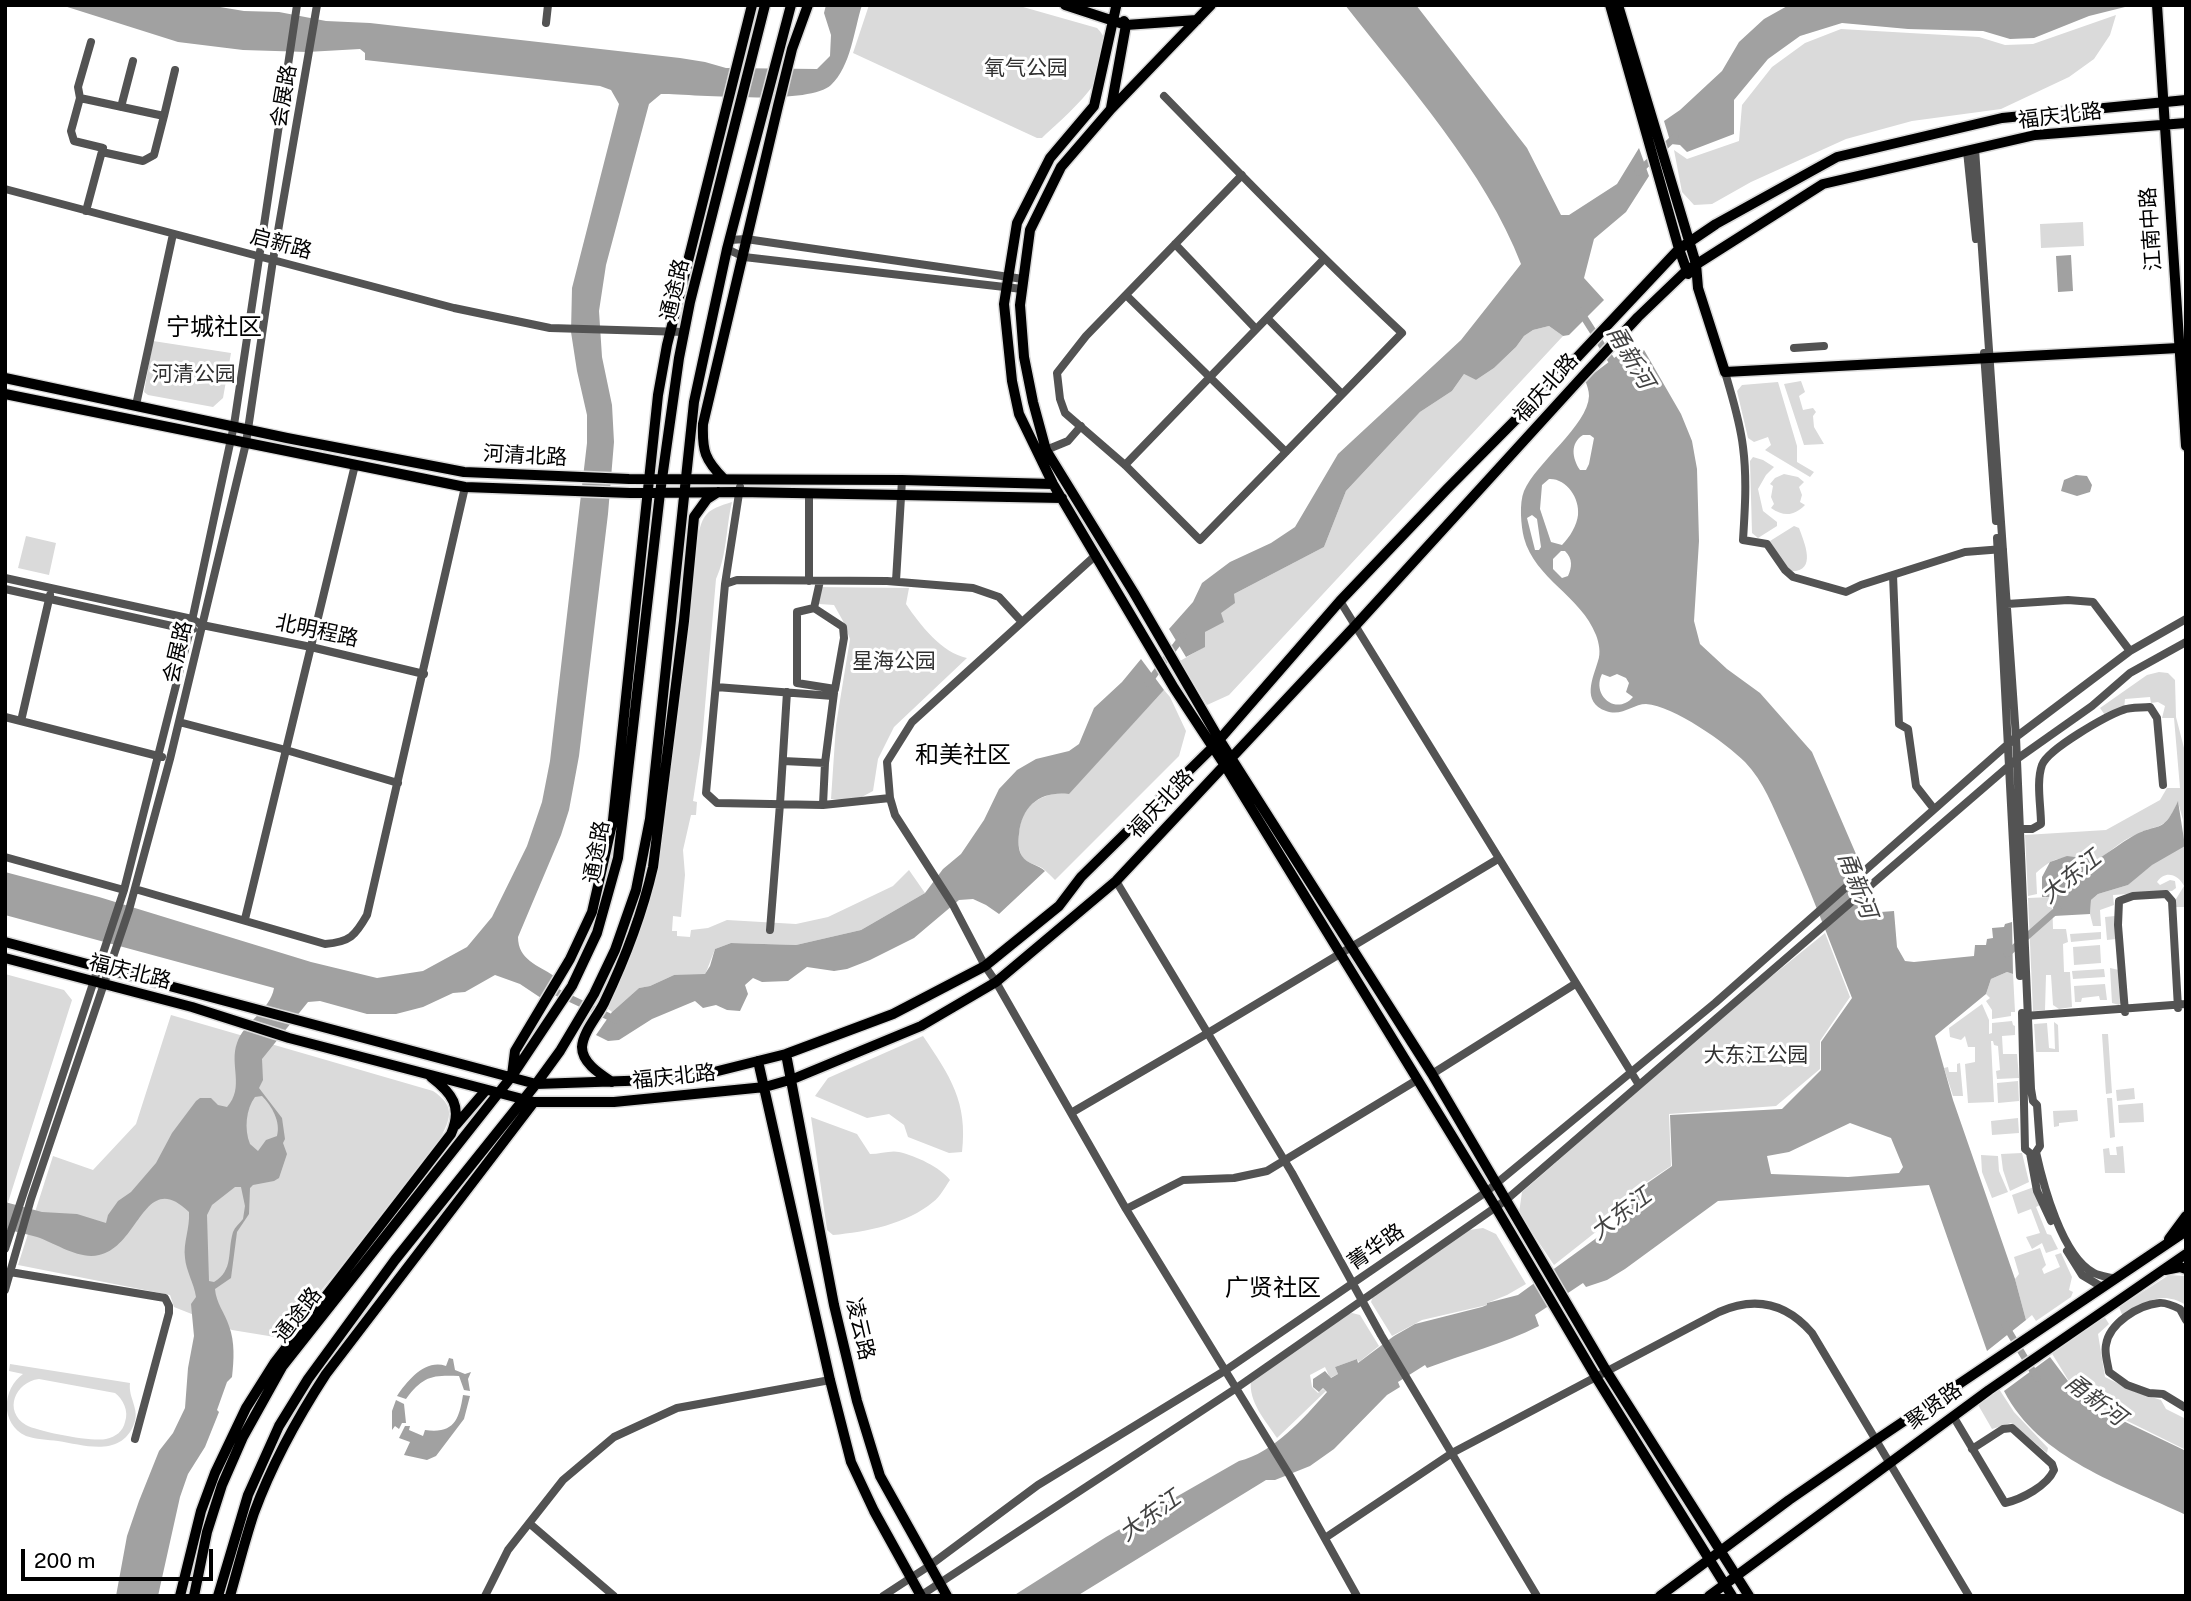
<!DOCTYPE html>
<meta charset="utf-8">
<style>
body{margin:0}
#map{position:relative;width:2191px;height:1601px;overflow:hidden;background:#fff;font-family:"Public Sans",sans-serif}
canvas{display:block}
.frame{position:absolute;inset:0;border:7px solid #000;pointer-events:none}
.scale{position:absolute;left:21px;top:1549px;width:192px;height:32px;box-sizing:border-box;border:4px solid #000;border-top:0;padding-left:9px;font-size:21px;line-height:24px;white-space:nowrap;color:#000;-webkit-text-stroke:5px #fff;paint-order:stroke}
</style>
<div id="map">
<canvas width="2191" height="1601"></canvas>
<div class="frame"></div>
<div class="scale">200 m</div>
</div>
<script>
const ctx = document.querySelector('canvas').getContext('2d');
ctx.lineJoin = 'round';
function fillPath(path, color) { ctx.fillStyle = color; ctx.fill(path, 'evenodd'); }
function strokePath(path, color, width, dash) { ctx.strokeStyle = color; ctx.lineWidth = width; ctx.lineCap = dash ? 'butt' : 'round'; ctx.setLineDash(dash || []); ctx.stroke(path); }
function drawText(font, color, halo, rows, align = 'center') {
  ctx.font = font + ' "Public Sans","Noto Sans SC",sans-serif'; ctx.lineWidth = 6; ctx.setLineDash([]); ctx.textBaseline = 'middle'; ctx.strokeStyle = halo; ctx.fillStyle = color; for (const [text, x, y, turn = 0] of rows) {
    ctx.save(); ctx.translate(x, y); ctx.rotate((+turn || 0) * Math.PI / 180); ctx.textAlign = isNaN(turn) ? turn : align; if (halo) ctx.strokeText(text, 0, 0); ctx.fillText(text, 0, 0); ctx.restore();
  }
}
const green = new Path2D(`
 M869,5H1016L1097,28C1132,63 1066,115 1042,138H1037L853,53Z
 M2116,15L2110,35L2094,59L2069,77L2001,109L1912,121L1846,139L1751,182L1712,204L1694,205L1682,192L1674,150L1687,159L1739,141L1742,105L1772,67L1805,43L1841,29L1979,37L2005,45L2033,44Z
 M2083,222L2084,246L2041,248L2040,224Z
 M1549,326L1563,336L1229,695L1207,705L1180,661L1204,647L1205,632L1234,594L1324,547L1346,491L1420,412L1452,391L1464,374L1476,380L1494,368L1516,347L1524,336L1533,330Z
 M153,341L231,353L223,398L213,407L148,395L144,392Z
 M1801,381L1805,392L1799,396L1803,410L1813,408L1816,412L1813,416L1814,427L1824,444L1804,445L1784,384Z
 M1778,382L1797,446V462L1814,472L1810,477L1765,450L1771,445L1768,437L1754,442L1748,438L1737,391L1742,385Z
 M1753,457L1763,460L1774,467L1766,475L1758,489L1763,511L1777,522V526L1758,538L1752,533L1750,461Z
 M1784,474L1798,477L1804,482L1799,487L1802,495L1800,502L1805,505C1794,516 1784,517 1771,508L1774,504L1771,497L1773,486L1770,484L1775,478Z
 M732,502C726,527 727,556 716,579L702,741L693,801L697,802L696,815H691L683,850L685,875L681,917L673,916L672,931H677V936L690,937L691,930L708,928L727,920L796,924L828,917L893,886L909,870L925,893L861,930L796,945L731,943L715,949L705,975H674L650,986L639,988L612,1012L607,1008L624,972L651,895L665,817L697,540C703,513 706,510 732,502Z
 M1794,526L1799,528C1805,544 1818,574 1788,571L1770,541Z
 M26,536L56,543L49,575L18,568Z
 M816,587L909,588L906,604C920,625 942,653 967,658L894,727L878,759L873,791L856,800L831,799L836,725L850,639L843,621L834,605L819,604Z
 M2159,672L2168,673L2175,680L2176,717L2184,748L2186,769V915L2185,907H2175L2176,899L2184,886C2178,874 2165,870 2157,882L2160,885L2170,880L2175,881L2176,888L2172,891L2113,895L2114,905L2100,910L2101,926H2093L2090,914L2091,900L2098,894L2128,885L2144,870L2183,840V820L2178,802C2163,833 2161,822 2135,835C2121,841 2109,852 2097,861C2069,859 2059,851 2036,873L2037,894L2028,896L2025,835L2106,830L2160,800L2167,788H2180L2174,718H2162L2165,706L2158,702L2151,703L2150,697L2125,699L2124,709L2107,718L2100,708L2147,675Z
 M1164,690L1170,697L1186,731L1179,756L1055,880C1050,875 1044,868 1038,866C1031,863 1024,862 1021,854C1018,847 1018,839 1019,832C1022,804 1042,792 1069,793Z
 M2052,897L2053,929H2066L2068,942L2063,944L2064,972H2070L2072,1007L2059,1009L2053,1005L2051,975H2046L2045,1010L2033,1011L2028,898Z
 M2115,916L2116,939L2107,940L2105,917Z
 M2101,932V939L2071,942L2070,934Z
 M1825,933L1850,997L1820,1041V1069L1776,1106L1669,1114L1671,1166L1617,1202L1616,1216L1554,1265L1519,1213L1522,1192L1736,1005Z
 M2100,945L2101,963L2074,965L2073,947Z
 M2110,968L2119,970L2121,1003L2119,1005L2112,1003Z
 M2104,969L2105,977L2073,979L2072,971Z
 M2007,972L2013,974L2015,1012H2011V1016L1992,1019V1010L1986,1001L1990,998L1986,994L1991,979Z
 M5,974L64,990L72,1000L5,1212Z
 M2105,984L2107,1000H2100L2099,996L2082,998L2081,1002H2075L2074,986Z
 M1982,1004L1989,1020V1034L1992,1033V1023L2012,1021L2013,1025L2015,1026V1035L2002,1036L2003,1054H2017L2019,1078L1997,1079L1996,1071L2000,1070L1998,1046L1994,1045L1993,1041H1991L1994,1102L1968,1103L1965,1064L1975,1062V1047H1968L1965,1036L1961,1040L1950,1037L1949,1028Z
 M171,1015L433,1091C454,1105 452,1116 441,1137L335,1274L281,1338L232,1330L174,1307L170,1295L18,1265L53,1156L93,1170L136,1124Z
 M2054,1022L2058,1025L2059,1052H2036L2034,1024L2047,1023L2049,1048L2055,1049Z
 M2102,1034H2108L2112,1093L2106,1094Z
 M923,1036C950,1076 968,1102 962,1152L949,1153L908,1137L904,1125L889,1114L867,1118L815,1096L828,1078Z
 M1960,1063L1963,1096H1953L1944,1068L1948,1067L1949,1072H1957V1064Z
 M2018,1081L2019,1101L1998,1103L1997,1083Z
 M2134,1088L2135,1099L2117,1101L2116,1090Z
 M2107,1098H2112L2115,1137L2110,1138Z
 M2143,1103L2144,1122L2119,1123L2118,1105Z
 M2077,1110L2078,1121L2059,1123V1126L2054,1127L2053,1111Z
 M811,1117L857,1134L870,1154C880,1154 891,1150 899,1152C916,1156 940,1167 950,1180C945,1187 940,1197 933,1202C907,1224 866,1232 833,1235L827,1230Z
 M2018,1118L2019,1133L1992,1135L1991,1121Z
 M2123,1146L2125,1173H2105L2103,1149L2109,1148L2110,1155H2117L2116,1147Z
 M2022,1153L2029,1182L2010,1191L2003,1170L2001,1154Z
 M1981,1155L1998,1156L1999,1171L2008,1192L1992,1198L1982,1172Z
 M2034,1187L2040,1205L2036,1207L2047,1234L2051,1235L2058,1249L2046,1253L2042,1243L2032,1249L2026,1237L2040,1233L2031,1209L2018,1214L2012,1195Z
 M1483,1228L1496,1234L1526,1284L1507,1295L1487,1303V1305L1422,1320L1392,1336L1371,1302L1373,1296L1469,1230Z
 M2040,1248L2046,1265L2042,1269L2044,1274L2060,1267L2055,1255L2061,1253L2072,1277L2069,1290L2073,1292L2071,1297L2036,1321L2032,1315L2026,1320L2015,1279L2019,1274L2014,1257Z
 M2169,1275L2186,1276V1305C2160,1290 2146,1302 2123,1317L2119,1307Z
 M1352,1313L1360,1315L1379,1346L1359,1362L1357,1359L1335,1367L1338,1374L1330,1378L1325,1367L1310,1375L1312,1387L1318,1393L1323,1389L1326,1391L1277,1438C1266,1421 1248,1402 1251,1380L1345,1315Z
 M2104,1316L2109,1324L2098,1334L2105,1377L2135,1392L2161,1400L2166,1409L2186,1419V1450L2093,1404L2070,1383L2051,1352Z
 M10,1364L130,1383C128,1398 140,1409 134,1424C121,1458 84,1445 58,1441C48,1440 35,1439 26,1436C0,1424 2,1389 23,1374L9,1371ZM39,1379L115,1393C123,1399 129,1411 125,1422C123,1431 116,1437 106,1439C92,1442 39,1432 26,1425C3,1411 15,1382 39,1379Z
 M1999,1389L2014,1412L2048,1448L2047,1453L2011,1423L1992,1429L1977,1403Z`);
const water = new Path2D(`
 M61,5H208L244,11L279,12L326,21L370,23L680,58L705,62L726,68L817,69L830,56L831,35L824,13L826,5H862C854,30 851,66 831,85C809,106 693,94 661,94L649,104L606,265L599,311L602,357L612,405L614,442L608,514L579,756L569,810L561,835L518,937C518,960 538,965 554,976L541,998L520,984L495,975L465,992L453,993L423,1007L396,1014H367L320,1001L308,1002L262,1059L263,1080L259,1088L282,1118L285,1139L283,1143L287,1154L279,1178L274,1181L253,1185L250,1188L249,1214L237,1232L231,1278L215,1289C216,1303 225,1313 229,1326C235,1342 234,1360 232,1377L227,1382L217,1410L219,1412L205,1447L188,1474L180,1497L158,1596H116L127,1536L139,1501L159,1451L173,1433L185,1408L188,1368L194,1336L191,1304L196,1297C194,1283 186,1271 185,1258C183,1242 190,1229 189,1212C144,1168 140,1246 99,1255C79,1260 55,1243 37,1237C27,1234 16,1232 5,1229V1202L42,1212L77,1214L106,1223L108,1215L118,1201L131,1192L156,1163L172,1133L196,1101L200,1098H211L218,1105L227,1107C245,1087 229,1065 237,1043C244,1022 270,1011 274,988L5,915V872L99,897L311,962L377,978L423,971L467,947L492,917L527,846L542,802L550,761L587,443V415L577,371L571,332L572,288L619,104L611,90L600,86L365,60V53L360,49L307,52L243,50L178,42ZM262,1096C272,1106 281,1122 277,1136L266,1140L258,1151L250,1144C244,1129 246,1109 255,1097ZM235,1187H241L245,1206L243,1219C239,1224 235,1227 233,1232C227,1252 234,1270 214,1282L209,1281L207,1215L212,1205Z
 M1345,5H1416L1527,148L1561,215H1569L1617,184L1639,148L1649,176L1626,212L1594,239L1584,278L1604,300L1569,335L1563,336L1549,326L1533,330L1524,336L1516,347L1494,368L1476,380L1464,374L1452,391L1420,412L1346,491L1324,547L1234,594L1235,603L1221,613L1224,622L1205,632V647L1186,657L1169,629L1193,602L1202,583L1230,562L1271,543L1295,527L1338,454L1461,340L1521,264C1486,172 1406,83 1345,5Z
 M1789,5H2133L2089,16L2034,38L2010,39L1983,31L1908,29L1842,23L1800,36L1768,59L1734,100V134L1687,152L1680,145L1671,144L1664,121L1680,110L1722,71L1739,42L1764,19Z
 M2071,255L2073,291L2058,292L2056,256Z
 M1626,349L1632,354L1644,350L1681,414L1692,441L1697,469L1699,541L1694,621L1700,644L1727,669L1760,693L1812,752L1881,912L1894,911L1897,947L1905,961L1914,962L1974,956L1975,945H1986L1987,939L1993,938L1992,928L2004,927L2005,924L2012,922L2013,974L2007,972L1991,979L1986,994L1935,1036L1953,1100L2015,1279L2026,1320L1987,1351L1929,1185L1718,1201L1625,1269L1607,1280L1586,1287L1583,1283L1535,1315L1539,1326C1503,1344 1464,1354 1427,1368L1425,1365L1398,1382L1400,1387L1387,1395L1334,1449L1310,1466L1275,1480H1266L1077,1596H1013L1106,1537L1239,1461C1273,1453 1304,1418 1327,1392L1323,1388L1319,1392L1313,1387V1379L1325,1371L1331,1378L1338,1374L1335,1367L1357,1359L1358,1363L1394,1336L1415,1324L1482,1307L1487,1305V1303L1518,1295L1624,1218L1623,1200L1672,1166L1670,1115L1782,1109L1821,1070V1042L1852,998C1830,942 1809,886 1784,831C1773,807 1764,782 1745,762C1726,743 1674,706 1646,704C1633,704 1622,717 1606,711C1581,702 1593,678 1598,661C1601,653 1599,643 1596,635C1581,596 1535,579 1524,538C1521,526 1519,503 1524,491C1536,463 1588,425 1589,396C1589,391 1587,385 1585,380ZM1583,435H1590L1594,438L1589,464L1586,470H1580C1572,458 1570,443 1583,435ZM1549,479C1566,478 1580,498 1578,515C1577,525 1570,537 1562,545L1551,542L1540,509L1542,485ZM1532,515L1537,519L1541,547L1539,550H1535L1527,518ZM1561,551H1565C1573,559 1572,567 1568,576L1562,578L1553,569V559ZM1602,674L1610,677L1617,674L1626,678L1629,683L1626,692L1633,697C1617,716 1591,696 1602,674ZM1850,1123L1891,1138L1903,1167L1899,1173L1848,1177L1771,1174L1767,1156L1789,1152Z
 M2076,475L2087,476L2092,485L2090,492L2077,496L2061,491L2064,480Z
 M1141,659L1164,690L1069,794C1041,791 1022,805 1019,834C1018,840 1018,850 1022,856C1027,864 1039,865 1045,871L999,914L986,905L973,899L959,900L914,938L870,960L847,969L834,971L807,967L788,981L762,982L753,978L745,985L748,994L740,1011L727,1010L716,1005L703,1008L695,1001L652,1019L619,1040L608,1041L596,1035L612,1012L639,988L650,986L674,975L705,974L710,966L715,949L731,943L796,945L861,930L925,893L943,869L961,854L984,820L999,789L1017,770L1036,759L1069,751L1079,744L1094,708L1122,682Z
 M2178,801L2185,846L2152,865L2128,885L2098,894L2091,900L2090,914L2054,916L2052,897H2042V877L2050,862L2067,856L2097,860C2109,852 2121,843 2133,836C2160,821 2162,836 2178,801Z
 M2050,1357L2071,1385L2092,1406L2186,1451V1515C2121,1484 2039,1459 2004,1391Z
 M449,1358L453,1359L455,1370L465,1374L471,1372L468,1379L470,1391L464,1390L459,1376C432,1375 423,1376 406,1399L397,1396C408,1380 425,1359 446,1366Z
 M463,1395L470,1396L464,1419L436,1456L427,1460L404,1455L410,1442L399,1438L405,1426H410L409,1430L423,1436L425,1430C454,1434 459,1420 463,1395Z
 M396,1400L404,1404L406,1423H402L399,1429L395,1426L392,1430V1411Z`);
const canal = new Path2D(`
 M1638,172L1675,137
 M1580,311L1615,366
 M1148,683L1183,636
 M2007,954L2058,909
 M548,988L616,1020
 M2005,1325L2037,1378`);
const minor = new Path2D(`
 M546,23L548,5
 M1164,96C1242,176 1320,256 1402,333L1200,540L1125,465L1065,413L1060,399L1057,373L1086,336L1242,175
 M80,98L78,87L91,42
 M121,107L133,61
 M164,116L175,70
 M1975,149L2016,737L2031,1089L2033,1101L2037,1105L2040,1146L2036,1152C2043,1184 2062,1257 2094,1273C2100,1276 2108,1277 2115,1279
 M1967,151L1976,239
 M5,189L454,308L550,328L684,332
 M86,211L101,155L103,148L74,141L71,131L80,98L164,116L154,155L143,161L102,152
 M730,240L746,239L1023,279
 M1175,244L1256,329
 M727,249L744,257L1022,289
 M1126,295L1286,452
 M1267,318L1342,394
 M1794,348L1824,346
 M1984,353L1996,521
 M1725,372C1732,397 1740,421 1743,447C1747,478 1745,509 1743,540L1767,544L1785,570L1793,577L1846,592L1861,585L1965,552L2003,549
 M136,405L173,234
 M1046,450L1068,441L1081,426
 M1125,465L1324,259
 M809,494V581
 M1997,538L2020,976
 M1096,555L912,722L887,762L890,798L895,815L953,905L985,966L996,982L1126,1209L1290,1476L1357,1596
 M1893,575L1899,724L1908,729L1916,786L1934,809
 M5,578L192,619L202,625L311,647L424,674
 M896,581L902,480
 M725,584L740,487
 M5,589L190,630L193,629
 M1340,601L1639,1085
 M2007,604L2068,600L2093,602L2130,651
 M814,608L843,627L844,638L835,689L797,683V612L814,608L820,581
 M716,687L833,696
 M5,717L162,757
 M21,721L50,595
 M179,722L286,750L398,783
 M783,761L825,763L834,693
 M890,798L823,805L717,803L706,793L725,584L737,580L887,581L973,588L999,597L1022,622
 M823,805L825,763
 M2019,829H2032L2041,824C2041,806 2036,782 2042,765C2048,749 2106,716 2123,710C2130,707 2141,708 2150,707L2157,718L2163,785
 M5,857L124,890
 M1116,881L1292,1173L1381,1335L1537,1596
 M135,889L325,944C350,942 355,936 367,915L465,487
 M245,919L355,465
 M770,930L780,804L787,692
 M2125,1012L2118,925L2119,901L2133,896L2166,894L2172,901L2178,1008
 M2022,1013L2025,1149L2030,1153L2037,1191L2051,1221
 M2025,1016L2186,1004
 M1432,1074L1575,984
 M1071,1113L1208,1033L1498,859
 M1126,1209L1183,1180L1234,1178L1267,1171L1417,1080
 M5,1249L124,890L190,630L234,425L297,5
 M2067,1251L2082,1275L2102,1287
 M10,1272L165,1298L169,1306V1313L135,1439
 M5,1290L31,1199L129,910L170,759L246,443L273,260L317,5
 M2186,1320L2180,1309C2174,1306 2166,1302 2159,1303C2139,1305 2109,1323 2106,1345C2104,1353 2108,1364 2109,1372L2127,1385L2149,1393L2163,1394L2186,1408
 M1953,1416L2005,1503C2022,1499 2047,1486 2054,1470L2052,1464L2012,1428L2003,1429L1972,1449
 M529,1523L614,1596
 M1325,1538L1452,1453L1719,1312C1755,1296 1786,1303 1812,1333L1969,1596
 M485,1596L508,1550L563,1480L614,1437L677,1408L830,1380
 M883,1596L929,1566L1038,1485L1226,1370L1486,1192L1715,1003L2016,737L2130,651L2186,619
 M920,1596L1235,1389L1506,1200L2017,759L2092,706L2130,673L2186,642`);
const major = new Path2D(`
 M1065,5L1126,25L1197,20
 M1211,5L1111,109L1061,167L1030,230L1020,305L1024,357L1033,402L1046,450L1134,593L1219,739L1432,1074L1607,1372L1749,1596
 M1610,5L1679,249L1688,274
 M1618,5L1696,264L1698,288L1725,372L2179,348
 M2157,5L2186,446
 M1116,7L1094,106L1050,158L1017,223L1004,304L1012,381L1019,414L1053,484L1174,688L1224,764L1495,1206L1596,1377L1732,1596
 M1111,108L1126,25L1124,21
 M5,378L287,438L464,472L629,479L902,480L1053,484
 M5,394L465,487L630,493L739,492L1062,498
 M724,479C705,460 702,451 703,424L778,106L792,49L808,5
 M5,942L536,1084L654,1080L710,1073L786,1054L893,1014L985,966L1059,906L1081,877L1213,747L1340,601L1447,489L1569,366L1679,249L1716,224L1837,157L2002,118L2186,100
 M5,958L192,1007L289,1038L534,1102H614L765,1087L793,1079L921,1026L996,982L1116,881L1355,626L1582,377L1638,317L1686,271L1823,184L2035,135L2186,123
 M786,1054L834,1305L857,1401L880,1476L947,1596
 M758,1061L830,1380L851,1462L874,1511L921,1596
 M512,1075L515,1051L570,959L592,912L613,820L658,395L667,345L752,5
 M612,1082C600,1074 582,1063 582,1047C583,1032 597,1017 604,1003C625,959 642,915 653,867L684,621L694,517L707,499L718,492
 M456,1125L486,1090
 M2169,1239L2186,1216
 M2165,1270L2180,1267L2186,1269
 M180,1596L201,1511L215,1473L246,1408L275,1362L451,1134C463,1107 452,1093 431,1077
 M194,1596L207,1532L222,1485L243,1437L282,1367L512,1076L572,986L597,933L618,858L660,493L679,358L690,302L765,5
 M218,1596L248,1495L279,1426L308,1379L395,1260L536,1084L560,1051L594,994L615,950L636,890L650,819L694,402L727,249L791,5
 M230,1596C238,1568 245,1540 254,1513C272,1464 298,1417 326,1374L534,1102
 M1660,1596L1789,1500L1876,1440L2186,1231
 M1709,1596L1989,1390L2186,1254`);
const parkNames = [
 ["氧气公园",1026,69],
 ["河清公园",194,375],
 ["星海公园",894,662],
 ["大东江公园",1756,1056]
];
const streetNames = [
 ["会展路",284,96,-80],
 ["福庆北路",2060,116,-7],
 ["江南中路",2151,229,-94],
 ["启新路",281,244,15],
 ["通途路",675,290,-77],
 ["福庆北路",1546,388,-48],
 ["河清北路",525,456,3],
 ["北明程路",317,631,12],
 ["会展路",178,652,-77],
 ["福庆北路",1161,804,-47],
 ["通途路",597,852,-80],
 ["福庆北路",130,972,14],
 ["福庆北路",674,1077,-6],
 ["菁华路",1376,1247,-35],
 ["通途路",298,1315,-52],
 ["凌云路",860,1329,77],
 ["聚贤路",1934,1406,-36]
];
const waterNames = [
 ["甬新河",1630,357,59],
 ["大东江",2071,877,-39],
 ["甬新河",1857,885,69],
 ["大东江",1621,1214,-37],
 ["甬新河",2095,1400,37],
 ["大东江",1150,1516,-36]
];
const quarterNames = [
 ["宁城社区",214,328],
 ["和美社区",963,756],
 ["广贤社区",1273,1289]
];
fillPath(green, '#dadada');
fillPath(water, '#a1a1a1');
strokePath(canal, '#a1a1a1', 7);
strokePath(major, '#dbdbdb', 13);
strokePath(minor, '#535353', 8);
strokePath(major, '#000', 10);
drawText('21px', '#313131', '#fff', parkNames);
drawText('21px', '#000', '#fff', streetNames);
drawText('italic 23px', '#424242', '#fff', waterNames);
drawText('24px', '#000', '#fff', quarterNames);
</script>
